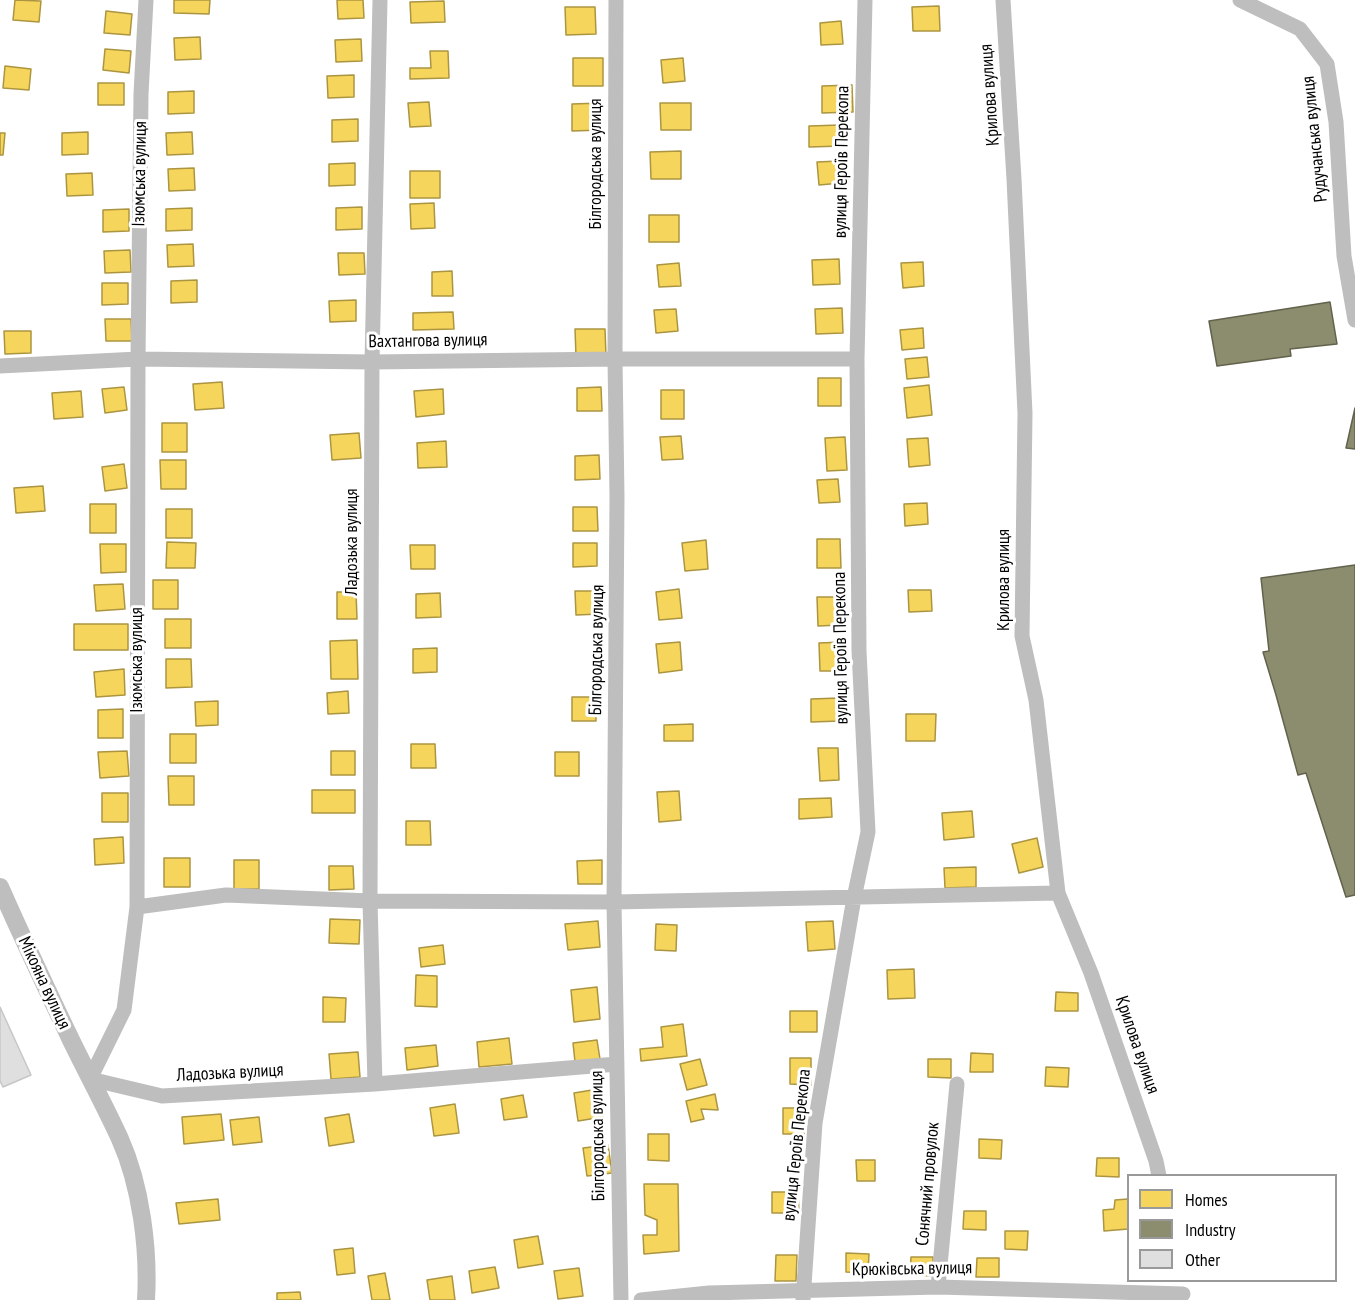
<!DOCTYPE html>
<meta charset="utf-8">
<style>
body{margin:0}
#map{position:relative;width:1355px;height:1300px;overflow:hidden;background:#fff;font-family:"PT Sans Narrow",sans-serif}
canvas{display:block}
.legend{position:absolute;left:1127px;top:1174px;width:210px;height:108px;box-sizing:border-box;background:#fff;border:2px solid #999;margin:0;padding:8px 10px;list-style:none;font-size:18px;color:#000}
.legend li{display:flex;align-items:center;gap:12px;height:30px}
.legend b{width:30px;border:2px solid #999}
</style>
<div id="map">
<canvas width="1355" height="1300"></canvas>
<ul class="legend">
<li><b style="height:16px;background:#f6d55c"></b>Homes</li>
<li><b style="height:16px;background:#8c8c6e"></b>Industry</li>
<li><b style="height:16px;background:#dfdfdf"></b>Other</li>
</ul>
</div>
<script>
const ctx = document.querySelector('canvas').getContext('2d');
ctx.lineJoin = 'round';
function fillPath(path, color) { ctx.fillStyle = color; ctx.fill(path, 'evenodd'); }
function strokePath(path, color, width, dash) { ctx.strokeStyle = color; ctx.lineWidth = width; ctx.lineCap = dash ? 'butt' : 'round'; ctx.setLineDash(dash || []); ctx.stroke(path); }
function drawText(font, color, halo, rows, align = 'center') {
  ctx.font = font + ' "PT Sans Narrow",sans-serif'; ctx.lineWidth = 6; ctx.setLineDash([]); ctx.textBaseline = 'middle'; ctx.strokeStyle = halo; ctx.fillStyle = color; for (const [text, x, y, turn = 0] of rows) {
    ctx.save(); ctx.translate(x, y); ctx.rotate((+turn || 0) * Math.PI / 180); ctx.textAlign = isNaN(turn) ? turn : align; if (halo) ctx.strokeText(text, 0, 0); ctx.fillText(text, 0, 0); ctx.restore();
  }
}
const homes = new Path2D(`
 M15,0L41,1L39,22L13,20Z
 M174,0H210L209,14L174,13Z
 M337,0H363L364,18L338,19Z
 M444,1L445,22L411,23L410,2Z
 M939,6L940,31H913L912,7Z
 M565,7H595L596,34L566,35Z
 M106,11L132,14L130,35L104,33Z
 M841,21L843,44L821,45L820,23Z
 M200,37L201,59L175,60L174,38Z
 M361,39L362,61L336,62L335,40Z
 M105,49L131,51L129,73L103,70Z
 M430,51H448L449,78L410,79V68H431Z
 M573,58H603V86H573Z
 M683,58L685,81L663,83L661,60Z
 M5,66L31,69L29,90L3,88Z
 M354,75V97L328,98L327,76Z
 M98,83H124V105H98Z
 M852,85L853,112L822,113V86Z
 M194,91V113L168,114V92Z
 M429,102L431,126L410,127L408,103Z
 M602,103V130L572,131V104Z
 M660,103H691V130H661Z
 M358,119V141L332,142V120Z
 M841,125L842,146L809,147V126Z
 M88,132V154L62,155V133Z
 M192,132L193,154L167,155L166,133Z
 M0,133H5L3,155H0Z
 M681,151V179H651L650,152Z
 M839,161L841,183L819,185L817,162Z
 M355,163V185L329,186V164Z
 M194,168L195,190L169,191L168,169Z
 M410,171H440V198H410Z
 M92,173L93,195L67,196L66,174Z
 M434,203L435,228L411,229L410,204Z
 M362,207V229L336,230V208Z
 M192,208V230L166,231V209Z
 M129,209V231L103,232V210Z
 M649,215H679V242H649Z
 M193,244L194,266L168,267L167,245Z
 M130,250L131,272L105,273L104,251Z
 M338,253H364L365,274L339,275Z
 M839,259L840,284L813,285L812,260Z
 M923,262L924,286L903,288L901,263Z
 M679,263L681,286L659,287L657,265Z
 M452,271L453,296H432V272Z
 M197,280V302L171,303V281Z
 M102,283H128V304L102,305Z
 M356,300V321L330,322L329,301Z
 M842,308L843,333L816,334L815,309Z
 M676,309L678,331L656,333L654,310Z
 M453,312L454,329L413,330V313Z
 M105,319H131L132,341H106Z
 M923,328L924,348L902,350L900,330Z
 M575,329H605L606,356H576Z
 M4,331H31V353L5,354Z
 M927,357L929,377L907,379L905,359Z
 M818,378H841V406H818Z
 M222,382L224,408L195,410L193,384Z
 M929,385L932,415L907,418L904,388Z
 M124,387L127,410L105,413L102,389Z
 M601,387L602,411H577V388Z
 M443,389L444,414L416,417L414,391Z
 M661,390H684V419H661Z
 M81,391L83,417L54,419L52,393Z
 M162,423H187V452H162Z
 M359,433L361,458L332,460L330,435Z
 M681,436L683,459L662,460L660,437Z
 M845,437L847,470L827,471L825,438Z
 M928,438L930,465L909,467L907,439Z
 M446,441L447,467L418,468L417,443Z
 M599,455L600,479L575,480V456Z
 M160,460H186V489H161Z
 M124,464L127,488L105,491L102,467Z
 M838,479L840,502L819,503L817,480Z
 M43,486L45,511L16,513L14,488Z
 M927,503L928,524L905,526L904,504Z
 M90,504H116V533H90Z
 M573,507H597L598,531H573Z
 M166,509H192V538H166Z
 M817,539H840L841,568H817Z
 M706,540L708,569L685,571L682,543Z
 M167,542L196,543L195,568H166Z
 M573,543H597V566L573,567Z
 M100,544H126V572L101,573Z
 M410,545H435V569H411Z
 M153,580H178V609H153Z
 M123,584L125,609L96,611L94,585Z
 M679,589L682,618L659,620L656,592Z
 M908,590H931L932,611L909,612Z
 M575,591H600V614L576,615Z
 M337,592H356L357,619H337Z
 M440,593L441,617L416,618V594Z
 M817,597H841V625L818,626Z
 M165,619H191V648H165Z
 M74,624H128V650H74Z
 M357,640L358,679H331L330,641Z
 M680,642L682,670L659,673L656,644Z
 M843,642V671H820L819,643Z
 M437,648V672L413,673V649Z
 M166,659H191L192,687L166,688Z
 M124,669L125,695L96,697L94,672Z
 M348,691L349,713L328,714L327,693Z
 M572,697H596V721H572Z
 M839,698L840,721L811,722V699Z
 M218,701V725L196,726L195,702Z
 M123,709V738H98V710Z
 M906,714H936L935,741H906Z
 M693,724V741H664V725Z
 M170,734H196V763H170Z
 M411,744H435L436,768H411Z
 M818,748H838L839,780L820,781Z
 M127,751L129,776L100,778L98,752Z
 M331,751H355V775H331Z
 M555,752H579V776H555Z
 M168,776H194V805H169Z
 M312,790H355V813H312Z
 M679,791L681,820L659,822L657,792Z
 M102,793H128V822H102Z
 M831,798L832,817L799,819V799Z
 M972,811L974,837L944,840L942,813Z
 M406,821H430L431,845H406Z
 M123,837L124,863L95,865L94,839Z
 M1037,838L1043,867L1019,873L1012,844Z
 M164,858H190V887H164Z
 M234,860H259V889H234Z
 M602,860V884H578L577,861Z
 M329,866H353L354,889L329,890Z
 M976,867V887L945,888L944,868Z
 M330,919L360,920L359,944L329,943Z
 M598,921L600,947L568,950L565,924Z
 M833,921L835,949L808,951L806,922Z
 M656,924L677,925L676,951L655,950Z
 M443,945L445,964L421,967L419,948Z
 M914,969L915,998L888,999L887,970Z
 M416,975L437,976V1007L415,1006Z
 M597,987L600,1019L574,1022L571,990Z
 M1056,992L1078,993V1011H1055Z
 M323,997L346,998L345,1022H323Z
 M790,1011H817V1032H790Z
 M683,1024L687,1056L641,1061L640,1049L663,1047L661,1027Z
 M509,1038L512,1064L479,1067L477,1042Z
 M597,1040L600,1059L575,1062L573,1043Z
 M436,1045L438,1066L407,1070L405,1048Z
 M358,1052L360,1077L331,1079L329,1054Z
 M971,1053L993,1054V1072H970Z
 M790,1058H811V1085L790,1084Z
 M700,1059L707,1085L687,1090L680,1064Z
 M928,1059H951V1078L928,1077Z
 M1046,1067L1069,1068L1068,1087L1045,1086Z
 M598,1089L603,1117L578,1121L574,1093Z
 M715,1094L718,1110L701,1109L704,1119L691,1122L686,1101Z
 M523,1095L527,1117L504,1120L501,1099Z
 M455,1104L459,1133L434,1136L430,1108Z
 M783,1108H804V1134H783Z
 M221,1114L224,1140L184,1144L182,1117Z
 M349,1114L354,1142L329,1146L325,1118Z
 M259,1117L262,1142L233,1145L230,1120Z
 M648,1134H669V1161L648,1160Z
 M979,1139L1002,1140L1001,1159L979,1158Z
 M608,1145L612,1173L587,1176L583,1148Z
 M1097,1158H1119V1177L1096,1176Z
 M856,1160H875V1181H857Z
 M644,1184H678L679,1251L644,1254L643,1235H657V1220L645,1215Z
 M772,1192H798L799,1213H772Z
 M218,1199L220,1220L179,1224L176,1203Z
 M1128,1199V1229L1104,1231L1103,1210L1114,1209L1115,1200Z
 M964,1211H986V1230L963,1229Z
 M1005,1231H1028L1027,1250L1005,1249Z
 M538,1236L543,1264L518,1268L514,1240Z
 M353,1248L355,1273L337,1275L334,1250Z
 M846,1253L869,1254L868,1273L846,1272Z
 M776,1255H797L796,1281H775Z
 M911,1257H933V1276L910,1275Z
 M977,1258H999V1277H976Z
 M495,1267L499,1288L472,1293L469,1271Z
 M579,1268L583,1296L558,1299L554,1271Z
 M385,1273L390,1300H372L368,1276Z
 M452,1276L455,1300H430L427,1280Z
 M300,1292L301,1300H277V1293Z`);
const industry = new Path2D(`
 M1330,302L1337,344L1290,349L1291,356L1217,366L1209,321Z
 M1355,408V449L1346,448Z
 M1355,565V895L1346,897L1306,773L1298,775L1276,695L1263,652L1269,651L1261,578Z`);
const building = new Path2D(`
 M0,1007L31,1075L3,1087L0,1081Z`);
const minor = new Path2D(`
 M146,0L141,94L138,359L137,907L124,1010L90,1079L162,1096L375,1084L617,1064
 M616,0L615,359L617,497L614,902L621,1300
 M1003,0L1014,179L1025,413L1022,636L1036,700L1058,893L1091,973L1156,1161L1159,1176
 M1240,0L1300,29L1327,64L1336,122L1344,256L1355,320
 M0,366L138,359L372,362L615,359H857
 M137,907L226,895L370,901L614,902L1058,893
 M375,1084L370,901L372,362L380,0
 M938,1287L957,1084
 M641,1300L709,1293L938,1287L1183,1294
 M803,1300L815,1123L854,898L868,832L859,651L857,359L865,0`);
const tertiary = new Path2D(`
 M0,887C23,939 47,990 71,1040C87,1073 105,1106 120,1139C141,1186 149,1249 146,1300`);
const streetNames = [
 ["Крилова вулиця",990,95,-94],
 ["Рудучанська вулиця",1315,139,-96],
 ["вулиця Героїв Перекопа",842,162,-89],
 ["Білгородська вулиця",596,164,-90],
 ["Ізюмська вулиця",140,174,-89],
 ["Вахтангова вулиця",428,341,-1],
 ["Ладозька вулиця",352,542,-90],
 ["Крилова вулиця",1004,580,-90],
 ["вулиця Героїв Перекопа",841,648,-91],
 ["Білгородська вулиця",597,650,-89],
 ["Ізюмська вулиця",137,660,-90],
 ["Мікояна вулиця",44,983,65],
 ["Крилова вулиця",1137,1045,71],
 ["Ладозька вулиця",230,1073,-3],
 ["Білгородська вулиця",598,1136,-91],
 ["вулиця Героїв Перекопа",797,1145,-84],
 ["Сонячний провулок",928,1184,-85],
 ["Крюківська вулиця",912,1269,-1]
];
fillPath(homes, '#f6d55c');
strokePath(homes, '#ac9540', 1.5);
fillPath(industry, '#8c8c6e');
strokePath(industry, '#62624d', 1.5);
fillPath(building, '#dfdfdf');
strokePath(building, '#c7c7c7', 1.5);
strokePath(minor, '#bebebe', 15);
strokePath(tertiary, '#bebebe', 18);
drawText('18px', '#000', '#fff', streetNames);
</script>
